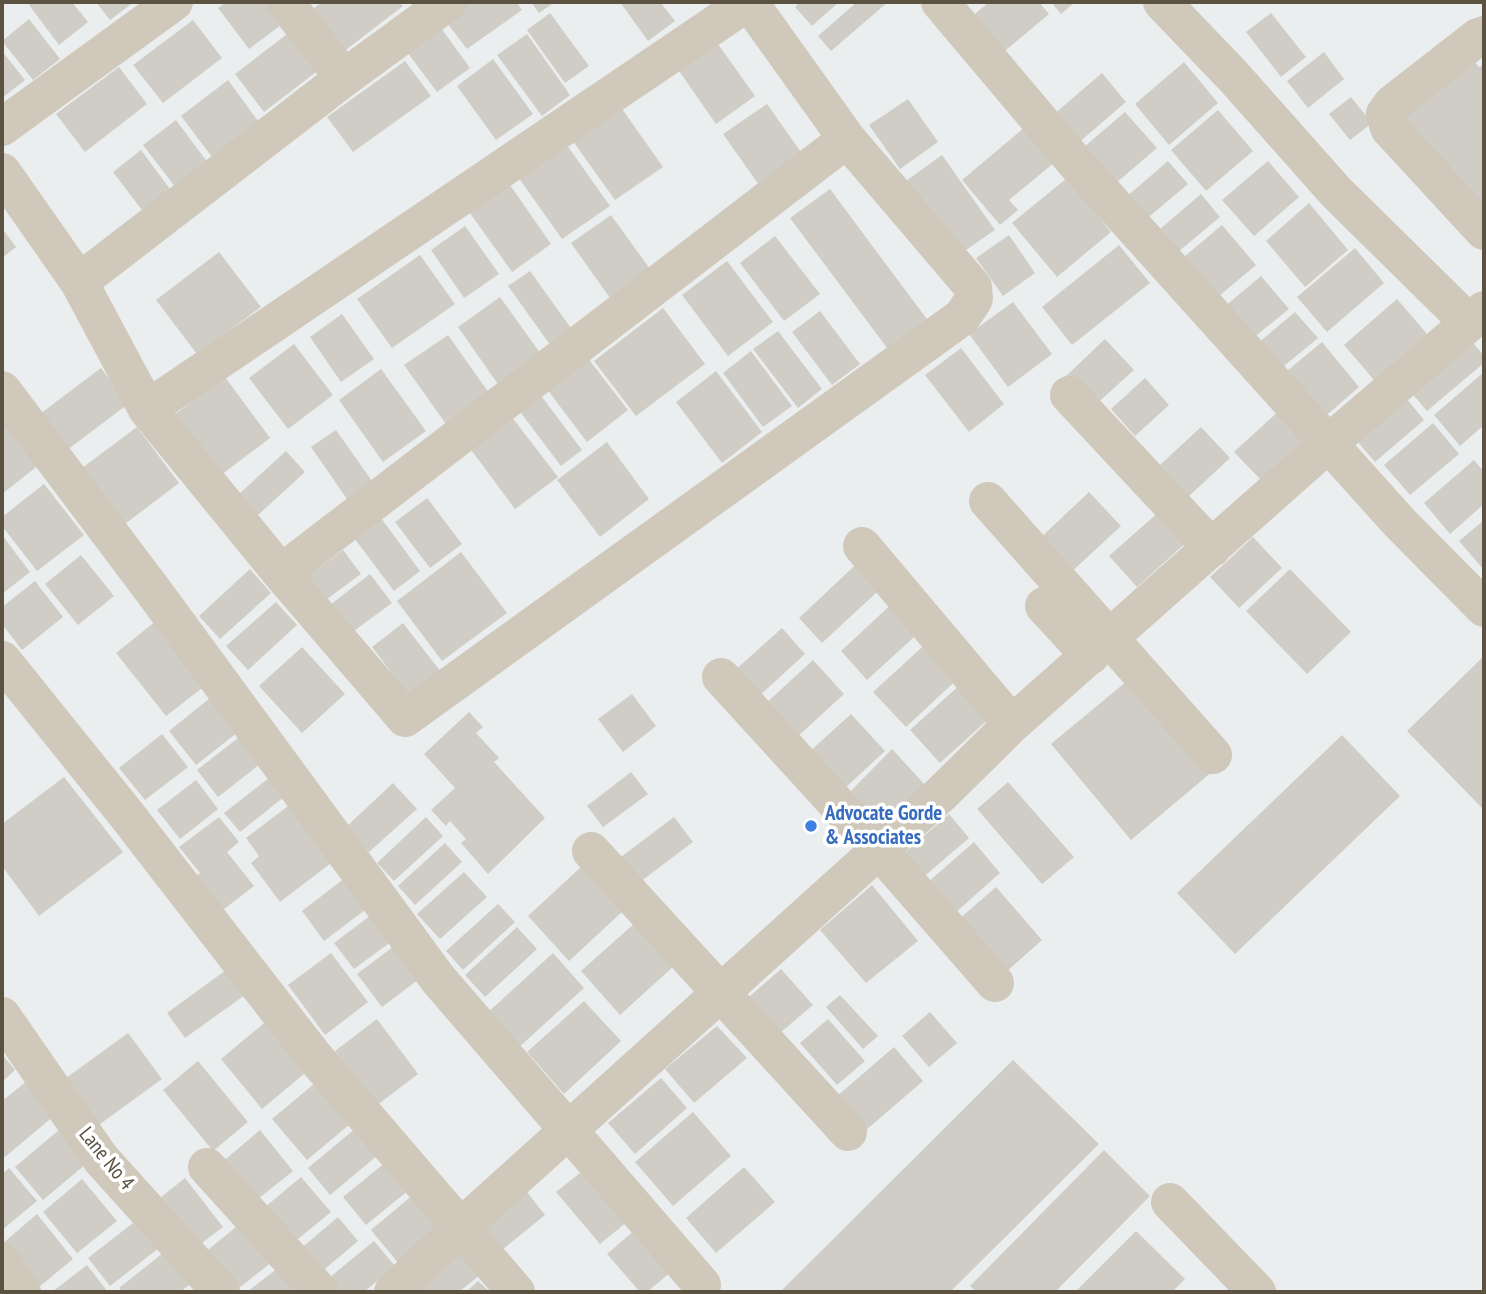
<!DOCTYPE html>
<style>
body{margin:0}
#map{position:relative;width:1486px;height:1294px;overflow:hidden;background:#ebeeef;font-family:"PT Sans Narrow",sans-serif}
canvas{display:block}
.frame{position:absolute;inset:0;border:4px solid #5b5242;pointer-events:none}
</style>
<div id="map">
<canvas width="1486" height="1294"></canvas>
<div class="frame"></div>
</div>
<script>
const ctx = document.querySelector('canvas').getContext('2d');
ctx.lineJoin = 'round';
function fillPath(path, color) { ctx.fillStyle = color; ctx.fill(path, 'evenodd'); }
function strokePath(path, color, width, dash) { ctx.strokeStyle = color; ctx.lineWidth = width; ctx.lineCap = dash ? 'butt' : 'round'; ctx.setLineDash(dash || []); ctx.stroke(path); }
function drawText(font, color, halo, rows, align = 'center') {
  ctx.font = font + ' "PT Sans Narrow",sans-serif'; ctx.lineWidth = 7; ctx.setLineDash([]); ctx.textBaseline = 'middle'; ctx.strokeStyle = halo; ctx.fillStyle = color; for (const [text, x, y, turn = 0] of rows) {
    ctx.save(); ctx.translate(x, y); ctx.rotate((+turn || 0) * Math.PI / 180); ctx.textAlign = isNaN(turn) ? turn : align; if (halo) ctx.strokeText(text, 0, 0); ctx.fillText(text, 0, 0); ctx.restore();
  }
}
const building = new Path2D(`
 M33,2H72L88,22L59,45L29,5Z
 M96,2H134L110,20Z
 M227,2H282L293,16L249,49L218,8Z
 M322,2H399L403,6L338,56L307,14Z
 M468,2H516L522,10L467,49L444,19Z
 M531,2H555L539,13Z
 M620,2H660L675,21L648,41Z
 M801,2H839L812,26L795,7Z
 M857,2H888L831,51L818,36Z
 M989,2H1039L1049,14L1000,55L969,19Z
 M1051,2H1075L1061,14Z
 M550,13L589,66L565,83L527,30Z
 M1271,13L1306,57L1281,77L1246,32Z
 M29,19L60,59L33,80L2,41Z
 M193,20L222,58L163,103L133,65Z
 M295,28L324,66L264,112L235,74Z
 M441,28L470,68L437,92L407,52Z
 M527,34L570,95L542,116L497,55Z
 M718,44L755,96L716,124L679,71Z
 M2,51L25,80L2,98Z
 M1324,52L1344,79L1308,108L1287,81Z
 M1469,55L1479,67L1484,65V214L1397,124Z
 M493,59L533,114L496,140L457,86Z
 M405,61L431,96L353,152L327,117Z
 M1184,62L1218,103L1169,145L1135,104Z
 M119,67L147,104L85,152L56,114Z
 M1102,73L1126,102L1077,144L1053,115Z
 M228,80L261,125L215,161L181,116Z
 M1351,97L1372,123L1350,140L1329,114Z
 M908,99L938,142L900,169L869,125Z
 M767,104L810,165L766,195L723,134Z
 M620,106L663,167L615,200L572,140Z
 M1218,110L1253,151L1206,191L1171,150Z
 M1125,112L1157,148L1116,183L1084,147Z
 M176,120L208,163L176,188L143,145Z
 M1025,127L1055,162L1009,200L1018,210L1000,225L962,180Z
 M564,141L610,206L562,239L516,174Z
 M141,150L173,193L145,214L113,172Z
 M942,155L995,230L960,254L899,186Z
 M1168,161L1188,184L1144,221L1125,198Z
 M1268,161L1299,197L1254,236L1222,200Z
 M1067,178L1111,232L1057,277L1012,223Z
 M510,185L551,244L512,272L470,213Z
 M830,189L929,322L890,352L790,218Z
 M1201,194L1220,217L1179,251L1160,229Z
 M1309,203L1348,250L1305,287L1266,241Z
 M611,215L650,269L610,298L571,243Z
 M1222,225L1256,265L1212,302L1178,262Z
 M465,226L499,274L464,298L431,250Z
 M2,228L16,247L2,258Z
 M1009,235L1035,273L1003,296L976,258Z
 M775,236L820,294L784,321L740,263Z
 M1119,245L1150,283L1072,345L1042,307Z
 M1355,248L1384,283L1327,332L1297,297Z
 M219,252L261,307L197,354L156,300Z
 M420,255L455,304L392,348L357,299Z
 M727,261L773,322L728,356L682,295Z
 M530,271L573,331L551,346L508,286Z
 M1261,276L1289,309L1252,339L1224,307Z
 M500,297L543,357L500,387L458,327Z
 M1397,299L1427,334L1374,380L1344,345Z
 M1013,302L1052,354L1008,387L969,334Z
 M663,308L705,364L636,416L594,361Z
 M820,311L860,364L832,385L792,332Z
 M1295,312L1318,338L1279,370L1257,344Z
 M342,314L374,359L341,382L310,337Z
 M778,331L822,389L798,408L753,349Z
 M448,335L489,393L446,424L404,365Z
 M1105,339L1134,370L1093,407L1065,377Z
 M1470,339L1484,356V363L1427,411L1409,390Z
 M1322,342L1359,387L1321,420L1282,375Z
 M294,344L333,395L288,429L249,378Z
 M961,348L1004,404L969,432L925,375Z
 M751,351L792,406L763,427L723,373Z
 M587,357L628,410L587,442L546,388Z
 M101,368L128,404L67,450L40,414Z
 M381,369L426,431L383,462L339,400Z
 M716,371L762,432L722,463L676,402Z
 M1484,372V425L1460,446L1434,415Z
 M225,377L270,438L217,478L171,417Z
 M1145,378L1169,405L1135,436L1111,409Z
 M539,393L582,450L561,466L518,409Z
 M1402,393L1424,420L1375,462L1352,435Z
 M1282,408L1308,436L1261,480L1234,452Z
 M511,416L558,477L515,509L469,447Z
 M7,422L40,464L2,494V426Z
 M1433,423L1459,454L1410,495L1384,465Z
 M137,427L179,483L121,527L78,471Z
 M1201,427L1230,458L1189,496L1160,465Z
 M336,430L372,481L347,499L311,447Z
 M607,442L649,499L600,537L557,480Z
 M286,451L305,472L258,515L239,494Z
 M1474,460L1484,472V504L1450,534L1424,503Z
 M44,484L84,535L37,571L2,526V517Z
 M1089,492L1121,526L1068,575L1036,542Z
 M427,498L462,544L430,568L395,522Z
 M1161,510L1189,540L1137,587L1109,556Z
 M381,518L420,571L394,591L354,538Z
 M1484,520V570L1459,541Z
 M2,535L30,572L2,594Z
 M1253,537L1282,568L1239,608L1210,577Z
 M343,550L361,574L319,605L301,581Z
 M461,552L507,613L442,661L397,601Z
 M81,555L114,596L78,625L45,584Z
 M866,555L889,581L822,643L799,618Z
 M250,569L271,593L220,639L199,616Z
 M1290,569L1351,632L1307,674L1246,611Z
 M370,574L392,603L347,636L326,608Z
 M35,581L63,617L22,650L2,624V607Z
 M897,599L924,628L867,680L841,651Z
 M276,602L297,625L248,670L226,646Z
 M156,621L206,685L166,716L116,653Z
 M403,623L441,672L409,696L372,647Z
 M782,628L805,654L757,698L733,672Z
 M932,638L964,673L906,727L873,692Z
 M302,647L345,694L302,733L259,686Z
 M1484,656V806L1482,808L1407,731Z
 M813,660L844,694L794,740L763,706Z
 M1139,671L1219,766L1131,840L1051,744Z
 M963,682L993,715L940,763L910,730Z
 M220,690L247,725L196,765L169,731Z
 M632,694L656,726L623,752L598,719Z
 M469,712L483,727L476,733L499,758L494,762L545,818L488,874L461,843L466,839L450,821L446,826L431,810L455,788L424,754Z
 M851,714L885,751L843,790L808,753Z
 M247,731L268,758L218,797L197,770Z
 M162,734L188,767L145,800L119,768Z
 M1342,735L1400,796L1235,954L1177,893Z
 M892,749L927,787L876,832L845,797Z
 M631,772L648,794L603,827L587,806Z
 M274,774L289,793L240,832L224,813Z
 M64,777L123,852L39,916L2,866V824Z
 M196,780L218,809L180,839L157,810Z
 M1008,782L1074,857L1042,884L977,809Z
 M393,783L417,809L369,852L346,827Z
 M292,803L335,860L280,902L251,863L259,856L246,838Z
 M949,814L969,838L921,879L901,856Z
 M219,817L239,842L227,852L254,886L219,913L193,879L200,873L179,847Z
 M426,817L443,836L394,881L377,863Z
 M674,817L693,842L636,885L617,860Z
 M974,842L1000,873L954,914L927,883Z
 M445,843L462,862L415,905L398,886Z
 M582,866L623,911L569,961L528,916Z
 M464,872L487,897L440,939L417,914Z
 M350,874L373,904L324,941L302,911Z
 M872,885L918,941L866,983L820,930Z
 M996,887L1042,940L997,980L951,926Z
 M498,904L515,922L463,970L446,951Z
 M379,909L399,936L354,969L334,943Z
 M636,922L675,965L620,1015L581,971Z
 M517,927L537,949L485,997L465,975Z
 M406,937L431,970L382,1007L357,974Z
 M331,953L368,1002L325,1035L288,985Z
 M553,953L584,988L517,1049L485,1015Z
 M781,969L813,1005L780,1033L749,997Z
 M226,970L245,995L185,1038L167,1013Z
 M840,995L878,1036L863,1049L826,1007Z
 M584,1001L621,1041L564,1094L527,1052Z
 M930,1012L957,1043L929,1067L902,1036Z
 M269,1019L311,1068L262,1109L221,1059Z
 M377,1019L418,1074L376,1106L335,1051Z
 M828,1019L865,1061L837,1085L800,1043Z
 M717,1026L747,1058L694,1103L665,1069Z
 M128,1033L162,1079L96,1127L62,1081Z
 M894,1047L923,1081L866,1130L836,1097Z
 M2,1054L15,1070L2,1082Z
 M1013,1060L1099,1144L950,1292H780Z
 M198,1061L248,1122L213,1151L163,1090Z
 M321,1078L355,1120L307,1160L272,1119Z
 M661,1078L687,1108L635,1154L608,1123Z
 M27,1081L55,1115L5,1157L2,1153V1101Z
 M693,1112L731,1156L673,1206L635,1162Z
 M362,1123L384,1150L330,1195L308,1168Z
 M59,1130L86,1164L43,1200L15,1167Z
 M260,1130L293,1171L253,1203L220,1164Z
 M1104,1150L1150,1196L1055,1292H977L970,1286Z
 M392,1157L415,1185L366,1225L343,1197Z
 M744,1167L775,1202L716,1253L686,1218Z
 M9,1168L37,1201L2,1230V1174Z
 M585,1169L628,1221L600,1244L556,1192Z
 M301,1177L331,1212L287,1248L258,1213Z
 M185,1178L223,1227L193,1250L155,1202Z
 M82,1179L117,1221L77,1253L43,1212Z
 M420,1189L448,1223L399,1264L371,1230Z
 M527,1192L545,1215L497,1254L479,1231Z
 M37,1214L73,1259L33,1292L2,1244Z
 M142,1216L164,1244L110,1286L88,1258Z
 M338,1217L358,1241L313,1279L293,1255Z
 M242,1222L273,1261L234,1292L198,1258Z
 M636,1229L672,1271L647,1292H640L607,1254Z
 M1136,1231L1185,1279L1172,1292H1075Z
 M461,1239L487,1269L459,1292H422L412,1281Z
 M374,1241L395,1266L364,1292H332L324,1282Z
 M173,1245L198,1278L180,1292H123L119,1288Z
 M283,1264L305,1292H247Z
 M87,1265L108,1292H52Z
 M478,1281L490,1292H466Z`);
const minor = new Path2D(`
 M285,2L344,78
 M940,2L1074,161L1400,523L1484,608
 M1162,2L1233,76L1336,192L1469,323
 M1484,35L1478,37L1392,104L1385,114L1389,128L1484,231
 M2,127L174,2
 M2,172L79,282L147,409L281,573L405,718L962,317L974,299L973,287L847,139L749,2
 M79,282L344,78L448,2
 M2,390L154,592L438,979L702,1285
 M1069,395L1212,548
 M147,409L748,2
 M988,501L1213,755
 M862,546L1012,724
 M281,573L847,139
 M1044,606L1090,656
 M2,660L126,814L312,1054L516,1292
 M721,677L879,850L995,983
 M591,851L848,1132
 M2,1016L101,1159L221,1292
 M207,1167L320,1292
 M1170,1202L1257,1292
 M2,1262L22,1292
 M393,1292L461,1227L941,794L1012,724L1329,443L1484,310`);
const markers = [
 [811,826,7,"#3f7fe0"]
];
const shopNames = [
 ["Advocate Gorde",825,814],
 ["& Associates",825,838]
];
const streetNames = [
 ["Lane No 4",106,1159,51]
];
fillPath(building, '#cfcdc5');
strokePath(minor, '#d0c8ba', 38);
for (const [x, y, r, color] of markers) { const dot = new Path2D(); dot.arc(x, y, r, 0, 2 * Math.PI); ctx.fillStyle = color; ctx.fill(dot); strokePath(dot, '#fff', 2.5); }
drawText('bold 21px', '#366cbe', '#fff', shopNames, 'left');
drawText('21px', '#5b5242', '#fff', streetNames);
</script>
